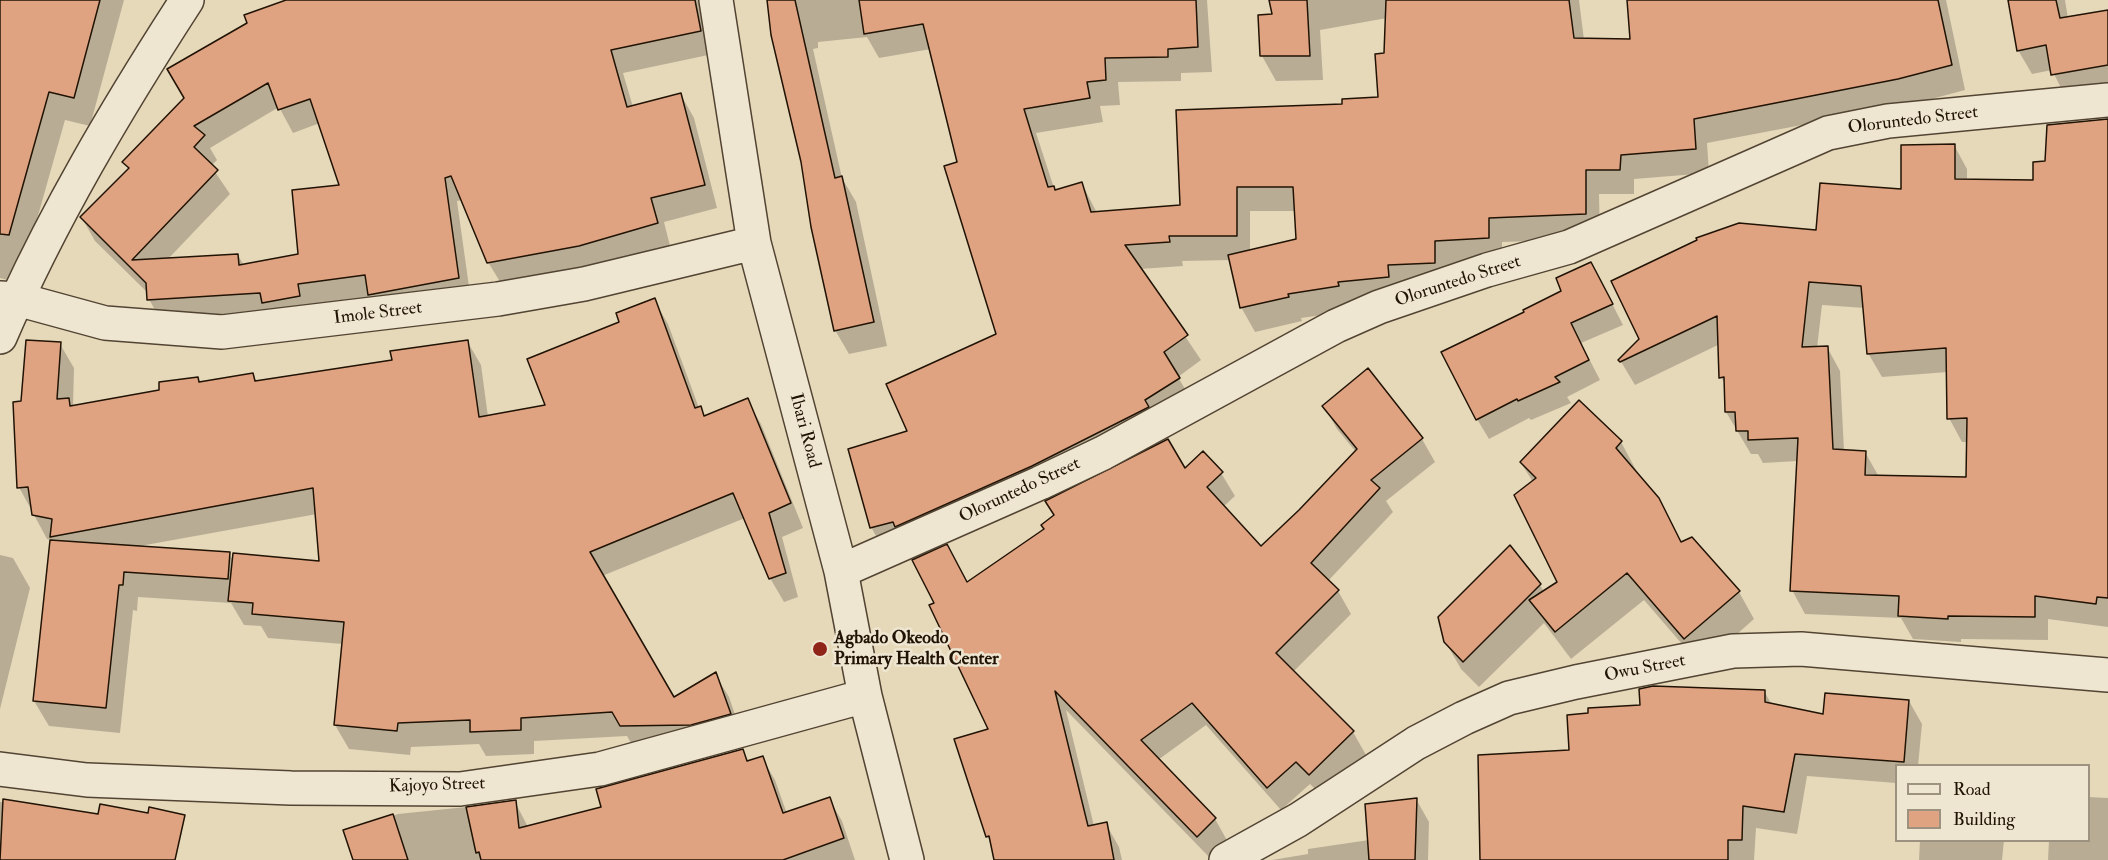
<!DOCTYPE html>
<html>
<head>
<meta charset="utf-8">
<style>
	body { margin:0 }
	#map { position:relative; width:2108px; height:860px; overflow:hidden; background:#e6d9ba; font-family:"IM FELL Double Pica",serif }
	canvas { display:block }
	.legend { position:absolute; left:1895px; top:764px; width:195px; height:78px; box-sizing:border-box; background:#efe6d2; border:2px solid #9d9280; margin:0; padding:8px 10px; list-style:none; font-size:18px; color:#211304 }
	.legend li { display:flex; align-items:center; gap:12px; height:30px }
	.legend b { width:30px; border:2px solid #9d9280 }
</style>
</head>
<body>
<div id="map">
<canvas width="2108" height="860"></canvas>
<ul class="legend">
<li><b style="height:8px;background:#efe6d2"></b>Road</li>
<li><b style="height:16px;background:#dfa382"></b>Building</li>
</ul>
</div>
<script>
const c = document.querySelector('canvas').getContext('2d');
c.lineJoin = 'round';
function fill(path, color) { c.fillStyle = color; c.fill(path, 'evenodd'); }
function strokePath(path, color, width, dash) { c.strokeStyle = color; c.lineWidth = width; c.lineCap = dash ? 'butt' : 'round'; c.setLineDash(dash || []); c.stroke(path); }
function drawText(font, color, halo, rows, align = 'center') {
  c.font = font + ' "IM FELL Double Pica",serif'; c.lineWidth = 5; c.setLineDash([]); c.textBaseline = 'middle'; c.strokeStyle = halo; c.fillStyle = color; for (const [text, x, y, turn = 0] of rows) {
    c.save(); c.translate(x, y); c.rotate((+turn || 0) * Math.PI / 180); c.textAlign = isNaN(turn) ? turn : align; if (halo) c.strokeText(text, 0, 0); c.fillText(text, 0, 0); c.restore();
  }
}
fill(new Path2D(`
	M 0,0 L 124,0 L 90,126 L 65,120 L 19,283 L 0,278 Z
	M 290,0 L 698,0 L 704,11 L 713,54 L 623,73 L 633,107 L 681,95 L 694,118 L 717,208 L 664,222 L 670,246 L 593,269 L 502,285 L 488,262 L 463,200 L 457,201 L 471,301 L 162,323 L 149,299 L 149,294 L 95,241 L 82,218 L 129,170 L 124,162 ZM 279,107 L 293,133 L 320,123 L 341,186 L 300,255 L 244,266 L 238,255 L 168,259 L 230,194 L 211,166 L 217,160 L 210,148 Z
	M 769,0 L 1207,0 L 1212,72 L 1181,73 L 1181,81 L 1118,82 L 1120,105 L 1100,106 L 1103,122 L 1036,133 L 1055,191 L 1082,184 L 1097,213 L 1181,206 L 1344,106 L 1380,98 L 1387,18 L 1320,30 L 1323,80 L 1276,81 L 1262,56 L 1260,17 L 1274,16 L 1271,0 L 1579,0 L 1584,40 L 1632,41 L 1628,0 L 1946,0 L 1965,90 L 1913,104 L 1707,143 L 1709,173 L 1634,179 L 1634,194 L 1599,194 L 1600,239 L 1502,242 L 1502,263 L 1448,265 L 1449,287 L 1352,311 L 1301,318 L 1302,321 L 1255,332 L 1241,307 L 1231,260 L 1182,261 L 1183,266 L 1140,269 L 1201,360 L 1178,377 L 1193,403 L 885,552 L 871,527 L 909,432 L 998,335 L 931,49 L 879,58 L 867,37 L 818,42 L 818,48 L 813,49 L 842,178 L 856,202 L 887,346 L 849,354 L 835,330 ZM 1250,211 L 1296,211 L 1298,240 L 1250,251 Z
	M 2009,0 L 2065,0 L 2068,18 L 2108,12 L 2108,91 L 2066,98 L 2052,70 L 2032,74 L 2018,50 Z
	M 2108,119 L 2108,627 L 2048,619 L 2048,640 L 1961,639 L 1961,642 L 1913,639 L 1901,618 L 1805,614 L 1792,590 L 1798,461 L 1763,463 L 1758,454 L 1751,454 L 1726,412 L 1726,386 L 1721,377 L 1720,344 L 1635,385 L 1620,360 L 1818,232 L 1903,191 L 1954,145 L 1967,169 L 1967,180 L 2035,181 L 2047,163 ZM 1822,305 L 1865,308 L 1868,353 L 1882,377 L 1948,372 L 1949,418 L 1962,442 L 1968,442 L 1967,478 L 1879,477 L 1865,452 L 1844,451 L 1840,371 L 1827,347 L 1817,348 Z
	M 1602,284 L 1623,325 L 1581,343 L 1600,380 L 1567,397 L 1571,403 L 1531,420 L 1529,418 L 1489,439 L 1477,419 Z
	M 654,300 L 668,324 L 699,408 L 705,417 L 747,400 L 761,424 L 803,528 L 782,537 L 798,597 L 784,602 L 770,578 L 745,518 L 602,576 L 674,699 L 715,674 L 729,697 L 743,738 L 635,750 L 627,736 L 534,741 L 534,754 L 486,756 L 479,744 L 411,747 L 410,755 L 349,749 L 335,725 L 343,644 L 268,638 L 261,626 L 244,625 L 231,603 L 138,597 L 137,611 L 133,610 L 120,733 L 49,726 L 34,701 L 51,540 L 47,539 L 19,487 L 23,403 L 60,344 L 74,368 L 73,407 L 161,391 L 197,379 L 200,384 L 253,375 L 257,382 L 393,361 L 467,341 L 481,365 L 488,417 L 548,406 L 621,322 ZM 317,514 L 320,562 L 234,562 L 229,554 L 140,546 Z
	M 1367,371 L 1422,439 L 1435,462 L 1386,501 L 1393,512 L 1328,581 L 1338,591 L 1351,614 L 1293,672 L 1353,732 L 1366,755 L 1323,797 L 1310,784 L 1281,810 L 1206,725 L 1158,760 L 1215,819 L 1228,842 L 1211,859 L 1066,710 L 1094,826 L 1106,824 L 1119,847 L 1122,860 L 996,860 L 955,740 L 990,730 L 967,583 L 1185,470 L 1221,473 L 1235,496 L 1223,507 L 1261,548 L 1300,511 L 1356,452 L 1337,429 L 1324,406 Z
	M 1621,442 L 1636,470 L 1634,472 L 1658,499 L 1682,543 L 1692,538 L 1739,592 L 1754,619 L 1701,666 L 1644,600 L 1571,659 L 1544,623 L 1479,687 L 1461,669 L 1445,641 L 1540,585 L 1544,592 L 1559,583 L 1533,482 L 1521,463 Z
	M 0,555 L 13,558 L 30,588 L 0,709 Z
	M 1764,691 L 1772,705 L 1824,715 L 1909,701 L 1922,724 L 1918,766 L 1896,766 L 1896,783 L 1807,776 L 1797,834 L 1756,828 L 1754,860 L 1482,860 L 1571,751 L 1642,706 Z
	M 742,751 L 749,762 L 762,758 L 775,780 L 787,814 L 829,799 L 842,821 L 855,860 L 354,860 L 345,831 L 398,814 L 515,802 L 528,827 L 603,808 Z
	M 2088,797 L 2108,798 L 2108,860 L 2048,860 L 2049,840 L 2088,840 Z
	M 1416,799 L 1429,822 L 1428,860 L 1272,860 L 1308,854 L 1308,849 L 1369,840 Z
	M 0,802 L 49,806 L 99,815 L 144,860 L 0,860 Z
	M 1920,840 L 2004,840 L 2002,860 L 1919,860 Z`), '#0003');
const building = new Path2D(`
	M 0,0 L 100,0 L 74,98 L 49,92 L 9,235 L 0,234 Z
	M 286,0 L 695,0 L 701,31 L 611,50 L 627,107 L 681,93 L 705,185 L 651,198 L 658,223 L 579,246 L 487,263 L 451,176 L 445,178 L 459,278 L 368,295 L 365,275 L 298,284 L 300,296 L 262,303 L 260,293 L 147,300 L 146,283 L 80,217 L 129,168 L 122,162 L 184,98 L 167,69 L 247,23 L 244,15 ZM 268,83 L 278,110 L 310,99 L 339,185 L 292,190 L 298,254 L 239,265 L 238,254 L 132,260 L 218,170 L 194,147 L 205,135 L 194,126 Z
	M 767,0 L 795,0 L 835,178 L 842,176 L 874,322 L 834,331 L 811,227 L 801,162 L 771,35 Z
	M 859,0 L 1196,0 L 1198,47 L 1168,49 L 1168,57 L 1105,58 L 1106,80 L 1087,82 L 1090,98 L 1024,109 L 1048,187 L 1054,186 L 1055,190 L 1082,182 L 1091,212 L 1180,205 L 1176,110 L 1342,104 L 1342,99 L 1378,97 L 1375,54 L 1384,53 L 1386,0 L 1569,0 L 1574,38 L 1630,39 L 1627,0 L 1938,0 L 1952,65 L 1898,79 L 1694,119 L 1696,149 L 1621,155 L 1620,170 L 1586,170 L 1586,214 L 1489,218 L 1489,238 L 1435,241 L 1435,263 L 1388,265 L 1389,277 L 1338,282 L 1339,286 L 1288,294 L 1289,297 L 1240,308 L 1228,255 L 1296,239 L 1293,187 L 1237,187 L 1237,236 L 1169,236 L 1170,242 L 1125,245 L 1188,335 L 1164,352 L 1180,378 L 1145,400 L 1149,407 L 1032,466 L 895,527 L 893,522 L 870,528 L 848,449 L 907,431 L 886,384 L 996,334 L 944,166 L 957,162 L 923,24 L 864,34 Z
	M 1269,0 L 1307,0 L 1310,56 L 1260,56 L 1258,15 L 1272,14 Z
	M 2008,0 L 2056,0 L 2060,18 L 2108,10 L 2108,65 L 2051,75 L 2046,45 L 2017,51 Z
	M 2108,119 L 2108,598 L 2097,597 L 2096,604 L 2035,596 L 2035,617 L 1948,616 L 1948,619 L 1898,616 L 1899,596 L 1790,591 L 1798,438 L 1748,440 L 1748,431 L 1736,431 L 1735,412 L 1725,412 L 1724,377 L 1719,378 L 1717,316 L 1620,362 L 1618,360 L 1639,339 L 1611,281 L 1697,240 L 1696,238 L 1739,223 L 1816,230 L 1820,183 L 1901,189 L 1901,145 L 1955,144 L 1955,179 L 2033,180 L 2033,162 L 2045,161 L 2047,125 ZM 1809,282 L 1861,286 L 1867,354 L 1946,348 L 1947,419 L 1967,418 L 1966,477 L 1865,475 L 1866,451 L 1833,449 L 1828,346 L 1802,347 Z
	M 1591,262 L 1613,304 L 1571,323 L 1589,360 L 1555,377 L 1560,382 L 1518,401 L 1517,399 L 1476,420 L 1441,352 L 1524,312 L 1523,310 L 1561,291 L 1556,278 Z
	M 655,298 L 695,408 L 701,406 L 704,416 L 748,398 L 791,503 L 769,513 L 786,573 L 769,579 L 733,493 L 590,552 L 674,697 L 716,672 L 731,714 L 691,725 L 620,726 L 612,712 L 521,718 L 521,730 L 470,732 L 470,720 L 398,723 L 397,731 L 334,725 L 344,622 L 252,614 L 253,603 L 228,601 L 233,553 L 319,561 L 313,488 L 50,537 L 52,519 L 32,515 L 28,487 L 17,488 L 13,402 L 21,401 L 26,340 L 61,342 L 57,399 L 69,398 L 70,406 L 159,390 L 159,382 L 198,377 L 199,382 L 253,373 L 255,381 L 392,360 L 390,351 L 468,340 L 479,417 L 545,405 L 527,359 L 619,322 L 616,313 Z
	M 1368,368 L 1423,438 L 1371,480 L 1380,488 L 1311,563 L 1339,590 L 1276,653 L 1354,731 L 1309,775 L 1296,762 L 1267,788 L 1192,703 L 1141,740 L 1216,818 L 1197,837 L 1055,691 L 1088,826 L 1107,822 L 1114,860 L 994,860 L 989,836 L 986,837 L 954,739 L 988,729 L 929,605 L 934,603 L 912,560 L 947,544 L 967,582 L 1044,529 L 1041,525 L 1054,515 L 1045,501 L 1168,439 L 1185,468 L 1203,451 L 1223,472 L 1207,487 L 1261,546 L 1299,510 L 1357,449 L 1322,406 Z
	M 1579,400 L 1622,441 L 1616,448 L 1659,498 L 1681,542 L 1692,537 L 1740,591 L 1684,639 L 1627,573 L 1555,632 L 1529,600 L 1557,582 L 1514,495 L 1536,478 L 1520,462 Z
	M 50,540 L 230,552 L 228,579 L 124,572 L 123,585 L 119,585 L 106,708 L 33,701 Z
	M 1510,545 L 1541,584 L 1463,662 L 1444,642 L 1438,617 Z
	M 1653,686 L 1765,690 L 1765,702 L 1823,714 L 1825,693 L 1909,700 L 1904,762 L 1795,754 L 1784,812 L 1743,806 L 1742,840 L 1728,840 L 1728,860 L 1480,860 L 1478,755 L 1569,750 L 1567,715 L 1588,713 L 1588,708 L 1640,705 L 1639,689 Z
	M 743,749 L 747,761 L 763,756 L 783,813 L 830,797 L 844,838 L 783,860 L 481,860 L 479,852 L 476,853 L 466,807 L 516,800 L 519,828 L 601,807 L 596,789 Z
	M 1417,798 L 1415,860 L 1369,860 L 1365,804 Z
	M 3,799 L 98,814 L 100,804 L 148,813 L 149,807 L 185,815 L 175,860 L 0,860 Z
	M 393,814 L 408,860 L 353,860 L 343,830 Z`);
fill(building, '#dfa382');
strokePath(building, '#211304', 1.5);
const minor = new Path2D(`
	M 716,0 L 754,243 L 841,571 L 865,696 L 907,860
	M 0,298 L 17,299 L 105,323 L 222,332 L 498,299 L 584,284 L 754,243
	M 0,337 C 51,219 117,108 187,0
	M 841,571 L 1040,483 L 1103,453 L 1336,326 L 1379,307 L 1487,270 L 1569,247 L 1828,133 L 1888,121 L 2108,100
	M 0,769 L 87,780 L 291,788 L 460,789 L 600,769 L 865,696
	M 1226,860 L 1298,820 L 1416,743 L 1464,718 L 1509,698 L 1576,682 L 1733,651 L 1801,649 L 2108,675`);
strokePath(minor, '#524432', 36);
strokePath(minor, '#efe6d2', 33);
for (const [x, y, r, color] of [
	[820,649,8,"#8f2418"]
]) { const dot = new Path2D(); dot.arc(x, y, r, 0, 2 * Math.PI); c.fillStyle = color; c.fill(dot); strokePath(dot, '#efe6d2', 2); }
drawText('18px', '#211304', '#efe6d2', [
	["Oloruntedo Street",1913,121,-7],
	["Oloruntedo Street",1458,282,-18],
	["Imole Street",378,314,-7],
	["Ibari Road",804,431,75],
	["Oloruntedo Street",1020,491,-25],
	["Owu Street",1645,669,-11],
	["Kajoyo Street",437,786,-2]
]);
drawText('bold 18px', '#211304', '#efe6d2', [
	["Agbado Okeodo",834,639],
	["Primary Health Center",834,660]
], 'left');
</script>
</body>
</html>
